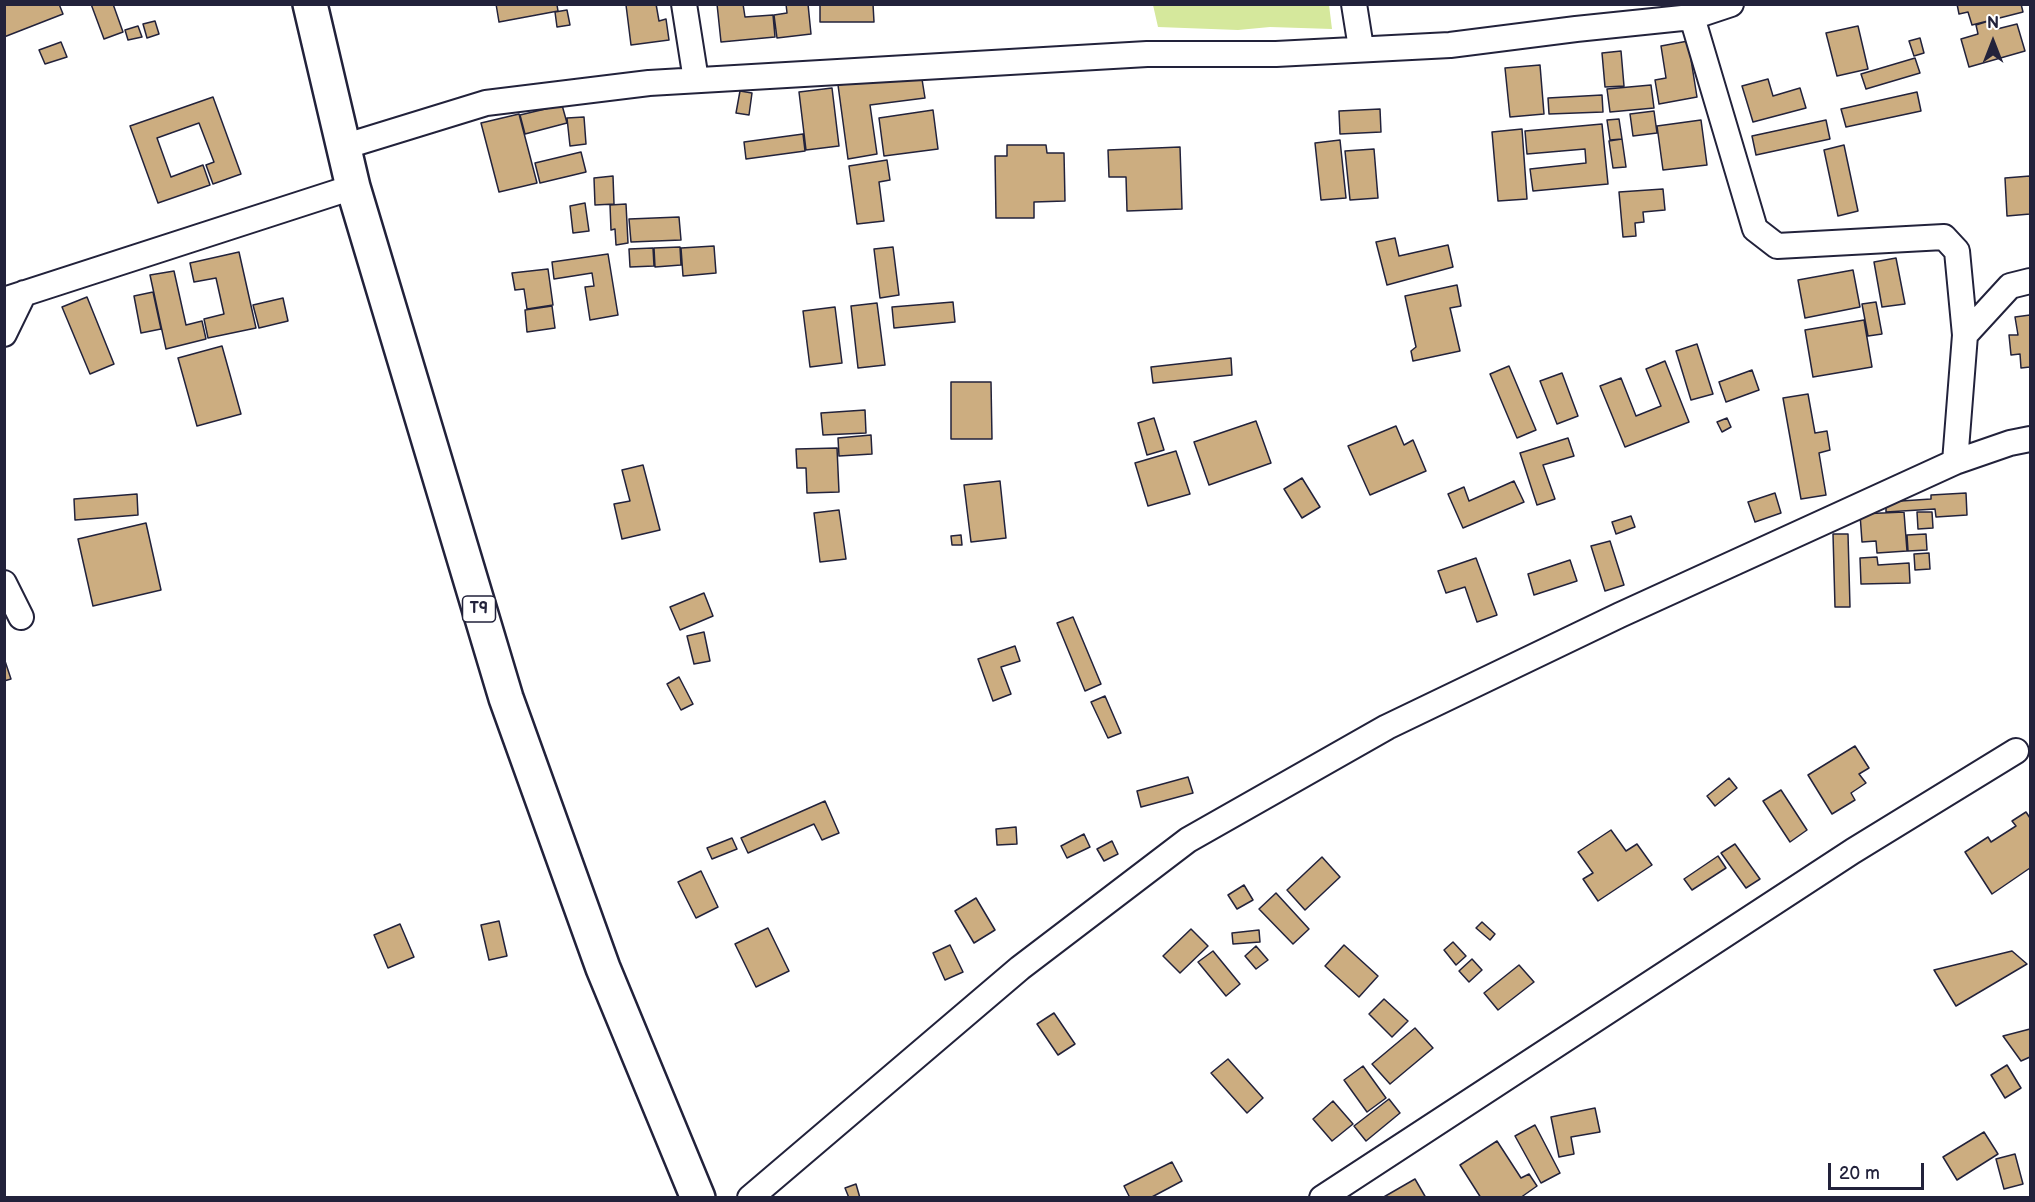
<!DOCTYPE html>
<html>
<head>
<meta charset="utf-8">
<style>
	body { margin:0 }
	#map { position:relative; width:2035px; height:1202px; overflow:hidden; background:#fff; font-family:"Balsamiq Sans",sans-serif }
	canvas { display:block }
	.frame { position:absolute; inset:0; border:6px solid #22223b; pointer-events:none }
	.north { position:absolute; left:1963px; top:12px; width:60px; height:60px; -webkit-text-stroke:4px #fff; paint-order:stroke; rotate:0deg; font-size:16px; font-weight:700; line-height:24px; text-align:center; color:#22223b }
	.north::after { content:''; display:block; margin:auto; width:21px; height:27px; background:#22223b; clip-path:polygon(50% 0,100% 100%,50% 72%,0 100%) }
	.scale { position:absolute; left:1828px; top:1163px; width:96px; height:27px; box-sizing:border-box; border:3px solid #22223b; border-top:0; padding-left:8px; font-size:18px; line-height:21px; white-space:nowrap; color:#22223b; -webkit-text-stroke:4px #fff; paint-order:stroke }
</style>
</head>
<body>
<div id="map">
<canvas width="2035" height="1202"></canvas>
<div class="frame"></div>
<div class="north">N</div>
<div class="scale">20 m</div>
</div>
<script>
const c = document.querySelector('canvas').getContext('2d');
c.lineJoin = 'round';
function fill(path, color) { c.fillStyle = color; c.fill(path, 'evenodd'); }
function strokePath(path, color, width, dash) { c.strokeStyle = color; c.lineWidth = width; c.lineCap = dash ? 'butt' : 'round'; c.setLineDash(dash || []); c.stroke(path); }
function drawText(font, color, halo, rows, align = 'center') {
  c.font = font + ' "Balsamiq Sans",sans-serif'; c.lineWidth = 5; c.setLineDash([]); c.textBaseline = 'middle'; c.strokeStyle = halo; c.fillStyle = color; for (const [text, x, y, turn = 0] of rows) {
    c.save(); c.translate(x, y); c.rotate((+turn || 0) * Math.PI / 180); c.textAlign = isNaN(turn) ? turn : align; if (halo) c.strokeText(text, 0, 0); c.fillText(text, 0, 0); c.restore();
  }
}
fill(new Path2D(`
	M 1153,5 L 1329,5 L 1332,29 L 1270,27 L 1238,30 L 1158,27 Z`), '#d5e89c');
const building = new Path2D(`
	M 4,4 L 59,4 L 63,14 L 4,37 Z
	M 91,4 L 113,4 L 123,32 L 104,39 Z
	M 496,4 L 561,4 L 557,5 L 558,11 L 499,22 Z
	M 656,4 L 659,21 L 666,19 L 669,40 L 631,45 L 626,5 Z
	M 717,4 L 743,4 L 745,17 L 773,15 L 775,37 L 721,42 Z
	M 786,4 L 808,4 L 811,34 L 777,38 L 774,15 L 787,13 Z
	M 820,4 L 873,4 L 874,22 L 820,22 Z
	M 1957,4 L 2021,4 L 2023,12 L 1972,25 L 1968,12 L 1959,14 Z
	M 567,10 L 570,25 L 557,27 L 555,12 Z
	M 1995,19 L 1997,29 L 2017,24 L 2025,51 L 1969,67 L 1961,39 L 1978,34 L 1976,25 Z
	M 155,21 L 159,34 L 147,38 L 143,24 Z
	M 138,26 L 142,37 L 128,40 L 125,30 Z
	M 1858,26 L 1868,69 L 1837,76 L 1826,33 Z
	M 1920,38 L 1924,53 L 1914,56 L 1909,41 Z
	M 1688,41 L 1697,97 L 1659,104 L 1655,80 L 1666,78 L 1661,46 Z
	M 61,42 L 67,57 L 45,64 L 39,50 Z
	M 1621,51 L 1624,86 L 1605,87 L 1602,53 Z
	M 1915,58 L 1920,73 L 1866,89 L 1861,74 Z
	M 1540,65 L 1544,114 L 1510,117 L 1505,68 Z
	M 921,73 L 925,98 L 870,105 L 877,154 L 848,159 L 838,85 Z
	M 1768,79 L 1773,96 L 1800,88 L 1806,108 L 1753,122 L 1742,86 Z
	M 1651,85 L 1654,108 L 1610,112 L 1607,89 Z
	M 832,88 L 839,146 L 806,150 L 799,92 Z
	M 740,91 L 752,93 L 749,115 L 736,113 Z
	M 1917,92 L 1921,111 L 1846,127 L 1841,109 Z
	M 1602,95 L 1603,112 L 1549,114 L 1548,98 Z
	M 213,97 L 241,174 L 213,184 L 206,165 L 214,162 L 199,123 L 157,138 L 171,177 L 203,165 L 210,185 L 158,203 L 130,126 Z
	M 562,105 L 567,123 L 525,134 L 520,115 Z
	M 1380,109 L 1381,132 L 1340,134 L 1339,111 Z
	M 933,110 L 938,149 L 884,156 L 879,118 Z
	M 1654,111 L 1657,133 L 1633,136 L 1630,114 Z
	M 519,114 L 537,183 L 499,192 L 481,123 Z
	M 584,117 L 586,144 L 570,146 L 567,118 Z
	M 1619,119 L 1622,139 L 1610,140 L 1607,120 Z
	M 1701,120 L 1707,165 L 1663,170 L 1657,126 Z
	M 1826,120 L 1830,139 L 1756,155 L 1752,136 Z
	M 1602,124 L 1608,184 L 1533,191 L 1530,169 L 1586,163 L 1585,149 L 1527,154 L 1525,131 Z
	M 1522,129 L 1527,199 L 1498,201 L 1492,132 Z
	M 803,134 L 805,151 L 746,159 L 744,142 Z
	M 1622,139 L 1626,167 L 1613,168 L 1609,141 Z
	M 1340,140 L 1346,198 L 1321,200 L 1315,143 Z
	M 1007,145 L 1046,145 L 1047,153 L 1064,153 L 1065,201 L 1034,202 L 1034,218 L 996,218 L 995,156 L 1007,156 Z
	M 1844,145 L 1858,211 L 1838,216 L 1824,150 Z
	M 1180,147 L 1182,209 L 1127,211 L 1126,177 L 1109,177 L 1108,150 Z
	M 1374,149 L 1378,198 L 1350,200 L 1345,151 Z
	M 581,152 L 586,172 L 540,183 L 535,163 Z
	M 887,160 L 890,180 L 879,182 L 884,221 L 857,224 L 849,166 Z
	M 613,176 L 614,204 L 595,205 L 594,178 Z
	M 2030,176 L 2030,214 L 2007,216 L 2005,178 Z
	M 1663,189 L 1665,210 L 1643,212 L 1644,222 L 1635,223 L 1636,236 L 1623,237 L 1619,192 Z
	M 585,203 L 589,231 L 573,233 L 570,206 Z
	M 626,204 L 628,243 L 616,245 L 615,229 L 611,230 L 610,205 Z
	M 679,217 L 681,240 L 631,242 L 629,219 Z
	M 1395,238 L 1399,256 L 1448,245 L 1453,267 L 1387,285 L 1376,242 Z
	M 714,246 L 716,273 L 683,276 L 681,248 Z
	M 680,247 L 681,265 L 655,267 L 654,248 Z
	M 893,247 L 899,295 L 880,298 L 874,249 Z
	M 653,248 L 654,266 L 630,267 L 629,249 Z
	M 239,252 L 256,328 L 208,338 L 204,319 L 224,314 L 216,278 L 194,282 L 190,263 Z
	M 608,254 L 618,315 L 590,320 L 585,287 L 594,286 L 592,273 L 554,279 L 552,262 Z
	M 1896,258 L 1905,304 L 1882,307 L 1874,262 Z
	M 548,269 L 553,305 L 527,309 L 524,289 L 515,290 L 512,273 Z
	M 1853,270 L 1860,307 L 1805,318 L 1798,280 Z
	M 174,271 L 186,325 L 202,321 L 206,339 L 166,349 L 150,275 Z
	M 1457,285 L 1461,306 L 1450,308 L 1460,351 L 1413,361 L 1411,351 L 1416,347 L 1405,296 Z
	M 153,292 L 161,329 L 141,333 L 134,296 Z
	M 87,297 L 114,364 L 90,374 L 62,307 Z
	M 283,298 L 288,321 L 259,328 L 253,305 Z
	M 953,302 L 955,322 L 894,328 L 892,307 Z
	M 1876,302 L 1882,334 L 1868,336 L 1862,304 Z
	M 877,303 L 885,365 L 858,368 L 851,306 Z
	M 552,306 L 555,328 L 527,332 L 525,310 Z
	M 835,307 L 842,363 L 810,367 L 803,311 Z
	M 2030,315 L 2030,367 L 2021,368 L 2020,354 L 2011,355 L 2009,335 L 2018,335 L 2015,317 Z
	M 1864,320 L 1872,367 L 1813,377 L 1805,330 Z
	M 1697,344 L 1713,394 L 1691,400 L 1676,351 Z
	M 222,346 L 241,414 L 197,426 L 178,358 Z
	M 1231,358 L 1232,375 L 1153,383 L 1151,367 Z
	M 1665,361 L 1689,422 L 1625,447 L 1600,386 L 1621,378 L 1636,416 L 1661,406 L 1646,369 Z
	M 1509,366 L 1536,430 L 1517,438 L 1490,374 Z
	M 1752,370 L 1759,390 L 1726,402 L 1719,382 Z
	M 1562,373 L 1578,416 L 1557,424 L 1540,381 Z
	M 951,382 L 991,382 L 992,439 L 951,439 Z
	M 1808,394 L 1815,433 L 1827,431 L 1830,450 L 1819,453 L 1826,495 L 1801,499 L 1783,398 Z
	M 865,410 L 866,433 L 823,435 L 821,413 Z
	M 1154,418 L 1164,450 L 1147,455 L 1138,423 Z
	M 1727,418 L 1731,427 L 1722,432 L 1717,422 Z
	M 1256,421 L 1271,463 L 1209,485 L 1194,442 Z
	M 1396,426 L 1404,445 L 1413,440 L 1426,471 L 1370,495 L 1348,446 Z
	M 871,435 L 872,454 L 839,456 L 838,438 Z
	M 1568,438 L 1574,456 L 1543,465 L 1555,499 L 1537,505 L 1520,453 Z
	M 837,448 L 839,492 L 807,493 L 806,468 L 797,468 L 796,449 Z
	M 1176,451 L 1190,494 L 1148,506 L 1135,463 Z
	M 643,465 L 660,530 L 622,539 L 614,504 L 630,501 L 622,470 Z
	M 1302,478 L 1320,507 L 1302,518 L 1284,489 Z
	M 1000,481 L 1006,538 L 971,542 L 964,485 Z
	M 1514,481 L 1524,502 L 1463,528 L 1448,494 L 1464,487 L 1469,501 Z
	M 1775,493 L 1781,513 L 1755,522 L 1748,502 Z
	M 1966,493 L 1967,515 L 1936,517 L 1935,509 L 1886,512 L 1886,502 L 1931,499 L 1931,495 Z
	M 137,494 L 138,515 L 75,520 L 74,499 Z
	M 839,510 L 846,559 L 820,562 L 814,513 Z
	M 1904,512 L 1907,551 L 1877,553 L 1876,541 L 1862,542 L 1860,514 Z
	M 1917,512 L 1932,512 L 1933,528 L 1918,529 Z
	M 1631,516 L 1635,527 L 1616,534 L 1612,522 Z
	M 146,523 L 161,590 L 93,606 L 78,539 Z
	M 1833,534 L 1848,534 L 1850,607 L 1835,607 Z
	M 1926,534 L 1927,550 L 1908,551 L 1907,535 Z
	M 961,535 L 962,545 L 952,545 L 951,536 Z
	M 1610,541 L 1624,585 L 1605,591 L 1591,546 Z
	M 1929,553 L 1930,569 L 1915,570 L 1914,554 Z
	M 1877,557 L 1878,565 L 1909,563 L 1910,583 L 1861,584 L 1860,558 Z
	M 1476,558 L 1497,615 L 1477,622 L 1465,587 L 1446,593 L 1438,571 Z
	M 1570,560 L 1577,581 L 1534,595 L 1528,574 Z
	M 704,593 L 713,616 L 680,630 L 670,607 Z
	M 1073,617 L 1101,684 L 1085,691 L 1057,623 Z
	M 704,632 L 710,661 L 694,664 L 687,636 Z
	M 1015,646 L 1020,661 L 1001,667 L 1011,694 L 993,701 L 978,659 Z
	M 4,658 L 11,679 L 4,681 Z
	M 679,677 L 693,704 L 681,710 L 667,684 Z
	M 1105,696 L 1121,733 L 1108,738 L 1091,702 Z
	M 1855,746 L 1869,768 L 1859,774 L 1866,783 L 1851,793 L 1855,800 L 1832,814 L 1808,775 Z
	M 1188,777 L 1193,793 L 1141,807 L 1137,791 Z
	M 1729,778 L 1737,788 L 1715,806 L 1707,796 Z
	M 1781,790 L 1807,830 L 1790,842 L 1763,801 Z
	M 825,801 L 839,833 L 822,840 L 814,824 L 748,853 L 741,838 Z
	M 2026,812 L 2030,818 L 2030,868 L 1992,894 L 1965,852 L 1988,837 L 1991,842 L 2016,826 L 2012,821 Z
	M 1016,827 L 1017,844 L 997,845 L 996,829 Z
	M 1611,830 L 1626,851 L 1637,844 L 1652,865 L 1598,901 L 1583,879 L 1593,873 L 1578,852 Z
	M 1084,834 L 1090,847 L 1067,858 L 1061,846 Z
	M 732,838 L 737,849 L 712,859 L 707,848 Z
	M 1112,841 L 1118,854 L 1104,861 L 1097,849 Z
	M 1735,844 L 1760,879 L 1746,888 L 1721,853 Z
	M 1718,856 L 1726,868 L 1692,890 L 1684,879 Z
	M 1322,857 L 1340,877 L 1305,910 L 1287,890 Z
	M 701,871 L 718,907 L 696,918 L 678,882 Z
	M 1244,885 L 1253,900 L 1237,909 L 1228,895 Z
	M 1276,893 L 1309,929 L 1293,944 L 1259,909 Z
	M 976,898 L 995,930 L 974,943 L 955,911 Z
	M 499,921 L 507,956 L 489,960 L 481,925 Z
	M 1482,922 L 1495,934 L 1490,940 L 1476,928 Z
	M 400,924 L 414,957 L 388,968 L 374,935 Z
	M 768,928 L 789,971 L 756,987 L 735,944 Z
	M 1191,929 L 1208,946 L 1180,973 L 1163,956 Z
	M 1259,930 L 1260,942 L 1233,944 L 1232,933 Z
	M 1453,942 L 1466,956 L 1456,965 L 1444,950 Z
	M 950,945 L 963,972 L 945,980 L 933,953 Z
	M 1344,945 L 1378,976 L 1359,997 L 1325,966 Z
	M 1256,946 L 1268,960 L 1256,969 L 1245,956 Z
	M 1213,951 L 1240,984 L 1226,996 L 1198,962 Z
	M 2012,951 L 2027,964 L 1956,1006 L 1934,970 Z
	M 1472,959 L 1482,970 L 1469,982 L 1459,971 Z
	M 1519,965 L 1534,982 L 1498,1010 L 1484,993 Z
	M 1384,999 L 1408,1021 L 1392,1037 L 1369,1014 Z
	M 1054,1013 L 1075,1044 L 1058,1055 L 1037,1024 Z
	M 1415,1028 L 1433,1048 L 1390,1084 L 1372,1064 Z
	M 2030,1029 L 2030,1057 L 2021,1061 L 2003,1036 Z
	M 1228,1059 L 1263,1098 L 1247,1113 L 1211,1073 Z
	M 2007,1065 L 2021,1088 L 2005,1098 L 1991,1075 Z
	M 1363,1066 L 1386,1098 L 1367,1112 L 1344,1080 Z
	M 1389,1099 L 1400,1113 L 1366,1141 L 1354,1126 Z
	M 1333,1101 L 1353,1124 L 1332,1141 L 1313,1119 Z
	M 1595,1108 L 1600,1132 L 1571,1137 L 1574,1154 L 1559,1157 L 1551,1117 Z
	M 1535,1125 L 1560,1173 L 1541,1183 L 1515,1136 Z
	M 1984,1132 L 1998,1154 L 1957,1180 L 1943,1157 Z
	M 1497,1141 L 1521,1178 L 1529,1174 L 1537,1186 L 1520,1198 L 1481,1198 L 1460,1165 Z
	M 2015,1154 L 2023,1184 L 2004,1189 L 1996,1159 Z
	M 1172,1162 L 1182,1181 L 1150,1198 L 1130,1198 L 1124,1186 Z
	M 1415,1179 L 1426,1198 L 1382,1198 Z
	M 856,1184 L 860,1198 L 849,1198 L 845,1188 Z`);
fill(building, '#ccad80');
strokePath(building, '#22223b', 1.5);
const street = new Path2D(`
	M 684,4 L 696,80
	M 1354,4 L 1361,48
	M 1692,17 L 1755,229 L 1777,246 L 1944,237 L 1957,251 L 1965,335
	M 343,147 L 486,103 L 649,83 L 1147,54 L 1276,54 L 1450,45 L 1576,29 L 1692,17 L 1731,4
	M 4,300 L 353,187
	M 4,334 L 24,293
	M 1955,462 L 1965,335 L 2010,286 L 2030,281
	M 4,583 L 21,617
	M 750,1198 L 1020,968 L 1188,840 L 1387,727 L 1620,615 L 1955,462 L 2010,443 L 2030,439
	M 1322,1198 L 1853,851 L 2016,751`);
const highway = new Path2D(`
	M 310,4 L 353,187 L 506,698 L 603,968 L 698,1198`);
strokePath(street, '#22223b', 28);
strokePath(highway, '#22223b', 38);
strokePath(street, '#fff', 24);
strokePath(highway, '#fff', 33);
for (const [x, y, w] of [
	[479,609,33]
]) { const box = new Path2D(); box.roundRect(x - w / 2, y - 13, w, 26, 4.5); c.fillStyle = '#fff'; c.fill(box); strokePath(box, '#22223b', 1.5); }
drawText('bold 16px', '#22223b', null, [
	["T9",479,609]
]);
</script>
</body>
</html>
